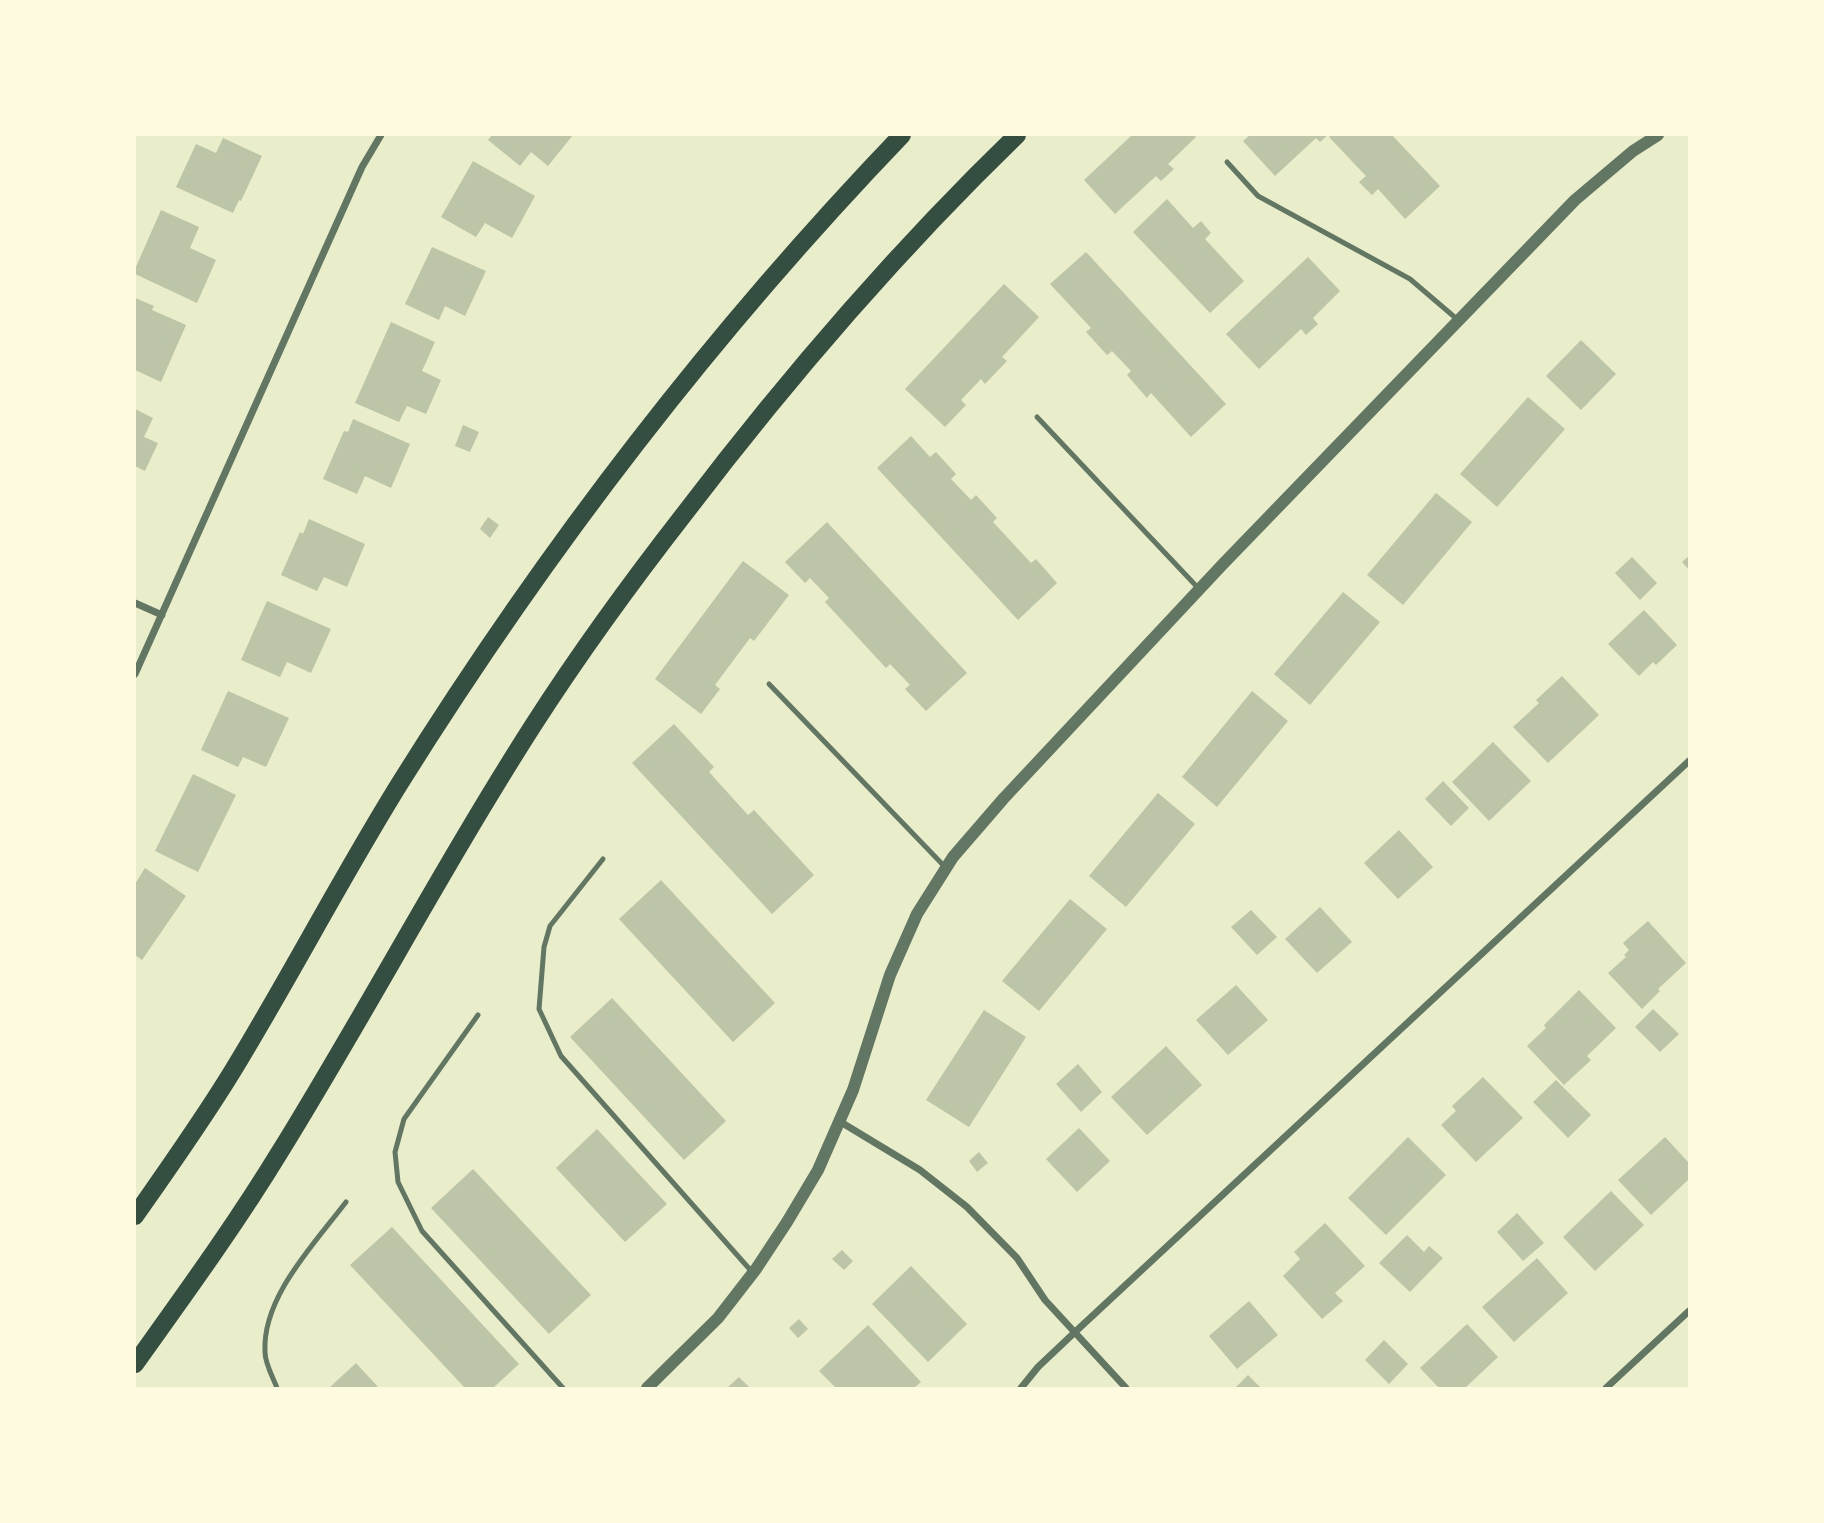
<!DOCTYPE html>
<html>
<head>
<meta charset="utf-8">
<style>
	body { margin:0 }
	#map { position:relative; width:1824px; height:1523px; overflow:hidden; background:#e9edc9; font-family:Literata,serif }
	canvas { display:block }
	.frame { position:absolute; inset:0; border:136px solid #fefae0; pointer-events:none }
</style>
</head>
<body>
<div id="map">
<canvas width="1824" height="1523"></canvas>
<div class="frame"></div>
</div>
<script>
const c = document.querySelector('canvas').getContext('2d');
c.lineJoin = 'round';
function fill(path, color) { c.fillStyle = color; c.fill(path, 'evenodd'); }
function strokePath(path, color, width, dash) { c.strokeStyle = color; c.lineWidth = width; c.lineCap = dash ? 'butt' : 'round'; c.setLineDash(dash || []); c.stroke(path); }
fill(new Path2D(`
	M 492,135 L 573,135 L 548,166 L 531,152 L 520,166 L 488,140 Z
	M 1132,135 L 1194,135 L 1196,137 L 1168,164 L 1174,169 L 1161,181 L 1156,176 L 1115,214 L 1084,180 Z
	M 1250,135 L 1328,135 L 1320,142 L 1316,138 L 1275,176 L 1243,141 Z
	M 1331,135 L 1392,135 L 1440,186 L 1405,219 L 1378,189 L 1372,195 L 1359,182 L 1366,176 L 1329,137 Z
	M 223,138 L 262,156 L 241,201 L 239,200 L 233,213 L 176,187 L 196,144 L 216,153 Z
	M 473,161 L 535,196 L 512,238 L 485,223 L 476,237 L 441,217 Z
	M 1167,199 L 1193,228 L 1201,221 L 1211,233 L 1205,239 L 1244,281 L 1210,313 L 1133,232 Z
	M 161,210 L 199,227 L 190,248 L 216,260 L 197,303 L 135,274 L 135,269 Z
	M 432,247 L 486,271 L 465,316 L 445,306 L 439,320 L 405,304 Z
	M 1086,252 L 1226,404 L 1191,437 L 1151,393 L 1147,398 L 1127,375 L 1131,371 L 1112,351 L 1107,355 L 1086,332 L 1091,328 L 1050,284 Z
	M 1308,257 L 1340,291 L 1313,318 L 1318,324 L 1306,335 L 1301,329 L 1259,369 L 1226,334 Z
	M 1004,284 L 1039,317 L 1002,357 L 1007,361 L 985,384 L 981,379 L 961,400 L 966,405 L 945,427 L 905,389 Z
	M 135,298 L 154,306 L 152,310 L 186,325 L 161,382 L 135,370 Z
	M 391,322 L 435,342 L 422,371 L 441,380 L 426,414 L 407,406 L 399,422 L 355,403 Z
	M 1581,340 L 1616,374 L 1581,410 L 1546,376 Z
	M 1528,397 L 1565,429 L 1497,507 L 1460,474 Z
	M 135,409 L 153,418 L 144,437 L 158,443 L 145,471 L 135,466 Z
	M 353,419 L 410,444 L 391,488 L 365,476 L 357,494 L 323,479 L 344,431 L 348,432 Z
	M 463,425 L 479,432 L 470,452 L 455,446 Z
	M 911,436 L 930,457 L 936,452 L 956,474 L 951,479 L 971,500 L 976,495 L 997,518 L 993,522 L 1031,563 L 1036,559 L 1057,583 L 1018,620 L 877,468 Z
	M 1436,493 L 1472,522 L 1403,605 L 1367,575 Z
	M 488,517 L 499,525 L 490,538 L 480,529 Z
	M 309,519 L 365,544 L 347,587 L 324,577 L 317,591 L 281,575 L 300,532 L 303,534 Z
	M 827,522 L 967,673 L 926,711 L 905,689 L 910,685 L 890,664 L 886,668 L 825,602 L 829,598 L 810,578 L 805,583 L 785,562 Z
	M 1689,556 L 1689,570 L 1682,562 Z
	M 1632,557 L 1657,583 L 1640,600 L 1615,573 Z
	M 743,561 L 789,595 L 754,641 L 750,638 L 715,685 L 720,689 L 701,714 L 655,679 Z
	M 1343,592 L 1380,622 L 1310,705 L 1274,674 Z
	M 267,601 L 331,629 L 311,673 L 287,662 L 280,677 L 241,660 Z
	M 1644,610 L 1677,645 L 1656,665 L 1653,662 L 1639,676 L 1608,644 Z
	M 1562,676 L 1599,715 L 1548,763 L 1513,727 L 1539,703 L 1536,700 Z
	M 228,691 L 289,718 L 266,767 L 243,757 L 238,767 L 201,750 Z
	M 1252,691 L 1288,721 L 1217,807 L 1182,777 Z
	M 674,724 L 714,767 L 709,772 L 748,815 L 754,810 L 814,875 L 772,914 L 632,763 Z
	M 1493,742 L 1531,781 L 1489,821 L 1452,782 Z
	M 193,774 L 236,795 L 198,872 L 155,851 Z
	M 1443,781 L 1469,808 L 1451,826 L 1425,799 Z
	M 1158,793 L 1195,824 L 1126,907 L 1089,876 Z
	M 1399,830 L 1433,867 L 1398,899 L 1364,863 Z
	M 145,868 L 186,896 L 142,960 L 135,955 L 135,884 Z
	M 661,880 L 775,1003 L 733,1042 L 619,919 Z
	M 1070,899 L 1107,929 L 1039,1011 L 1002,981 Z
	M 1320,907 L 1352,942 L 1317,973 L 1285,939 Z
	M 1251,910 L 1277,937 L 1257,955 L 1231,927 Z
	M 1648,921 L 1686,963 L 1658,989 L 1660,991 L 1642,1009 L 1608,973 L 1626,957 L 1624,955 L 1629,950 L 1623,943 Z
	M 1236,985 L 1268,1020 L 1228,1055 L 1196,1020 Z
	M 1579,990 L 1616,1028 L 1587,1056 L 1591,1060 L 1564,1085 L 1527,1046 L 1546,1028 L 1544,1025 Z
	M 612,998 L 726,1121 L 684,1160 L 570,1037 Z
	M 1653,1009 L 1679,1034 L 1660,1052 L 1635,1027 Z
	M 984,1010 L 1026,1037 L 969,1127 L 926,1100 Z
	M 1166,1046 L 1202,1085 L 1147,1135 L 1111,1097 Z
	M 1078,1064 L 1102,1092 L 1081,1112 L 1056,1084 Z
	M 1483,1077 L 1523,1118 L 1476,1162 L 1441,1125 L 1456,1111 L 1452,1106 Z
	M 1556,1080 L 1591,1115 L 1568,1138 L 1533,1102 Z
	M 1079,1128 L 1110,1161 L 1077,1192 L 1046,1159 Z
	M 597,1129 L 667,1204 L 625,1242 L 556,1168 Z
	M 1408,1137 L 1446,1175 L 1386,1235 L 1348,1198 Z
	M 1665,1137 L 1689,1163 L 1689,1179 L 1651,1215 L 1618,1180 Z
	M 979,1152 L 988,1163 L 977,1172 L 969,1161 Z
	M 473,1169 L 591,1295 L 549,1334 L 431,1208 Z
	M 1611,1191 L 1644,1225 L 1595,1271 L 1563,1237 Z
	M 1517,1213 L 1544,1243 L 1523,1261 L 1497,1232 Z
	M 1325,1223 L 1365,1266 L 1335,1293 L 1343,1301 L 1322,1319 L 1283,1276 L 1300,1259 L 1294,1252 Z
	M 392,1227 L 519,1364 L 493,1388 L 465,1388 L 350,1265 Z
	M 1407,1235 L 1424,1252 L 1429,1246 L 1443,1258 L 1410,1292 L 1379,1263 Z
	M 842,1250 L 853,1261 L 844,1270 L 832,1259 Z
	M 1537,1258 L 1568,1293 L 1514,1342 L 1482,1307 Z
	M 911,1266 L 967,1324 L 928,1362 L 872,1304 Z
	M 1249,1301 L 1278,1335 L 1237,1369 L 1209,1336 Z
	M 799,1319 L 808,1329 L 798,1338 L 789,1328 Z
	M 1467,1324 L 1498,1357 L 1465,1388 L 1439,1388 L 1420,1368 Z
	M 868,1325 L 921,1382 L 914,1388 L 836,1388 L 819,1371 Z
	M 1384,1340 L 1408,1364 L 1389,1384 L 1365,1360 Z
	M 356,1363 L 379,1388 L 329,1388 Z
	M 1248,1375 L 1261,1388 L 1235,1388 Z
	M 739,1377 L 750,1388 L 728,1387 Z`), '#bcc5a7');
strokePath(new Path2D(`
	M 1227,162 L 1258,196 L 1410,279 L 1458,320
	M 1037,417 L 1200,590
	M 769,684 L 946,868
	M 603,859 L 550,926 L 544,947 L 539,1009 L 561,1056 L 753,1273
	M 478,1015 L 404,1119 L 395,1152 L 398,1182 L 422,1231 L 563,1388
	M 277,1388 C 273,1377 265,1364 265,1352 C 262,1297 315,1243 346,1202`), '#617663', 5);
strokePath(new Path2D(`
	M 135,603 L 162,615
	M 135,674 L 362,167 L 381,135
	M 839,1121 L 920,1170 L 967,1207 L 1017,1258 L 1045,1300 L 1126,1388
	M 1021,1388 L 1038,1367 L 1074,1333 L 1689,761
	M 1606,1388 L 1689,1311`), '#617663', 7);
strokePath(new Path2D(`
	M 647,1388 L 718,1318 L 756,1269 L 787,1222 L 818,1170 L 853,1090 L 890,975 L 917,914 L 953,857 L 1004,798 L 1223,564 L 1575,200 L 1633,151 L 1658,135`), '#617663', 12);
strokePath(new Path2D(`
	M 135,1216 C 168,1169 202,1121 232,1072 C 290,977 341,878 400,783 C 545,551 712,333 902,135
	M 135,1364 C 185,1294 236,1224 281,1150 C 368,1009 445,863 534,724 C 581,651 632,581 685,513 C 787,379 896,252 1017,135`), '#344e41', 18);
</script>
</body>
</html>
